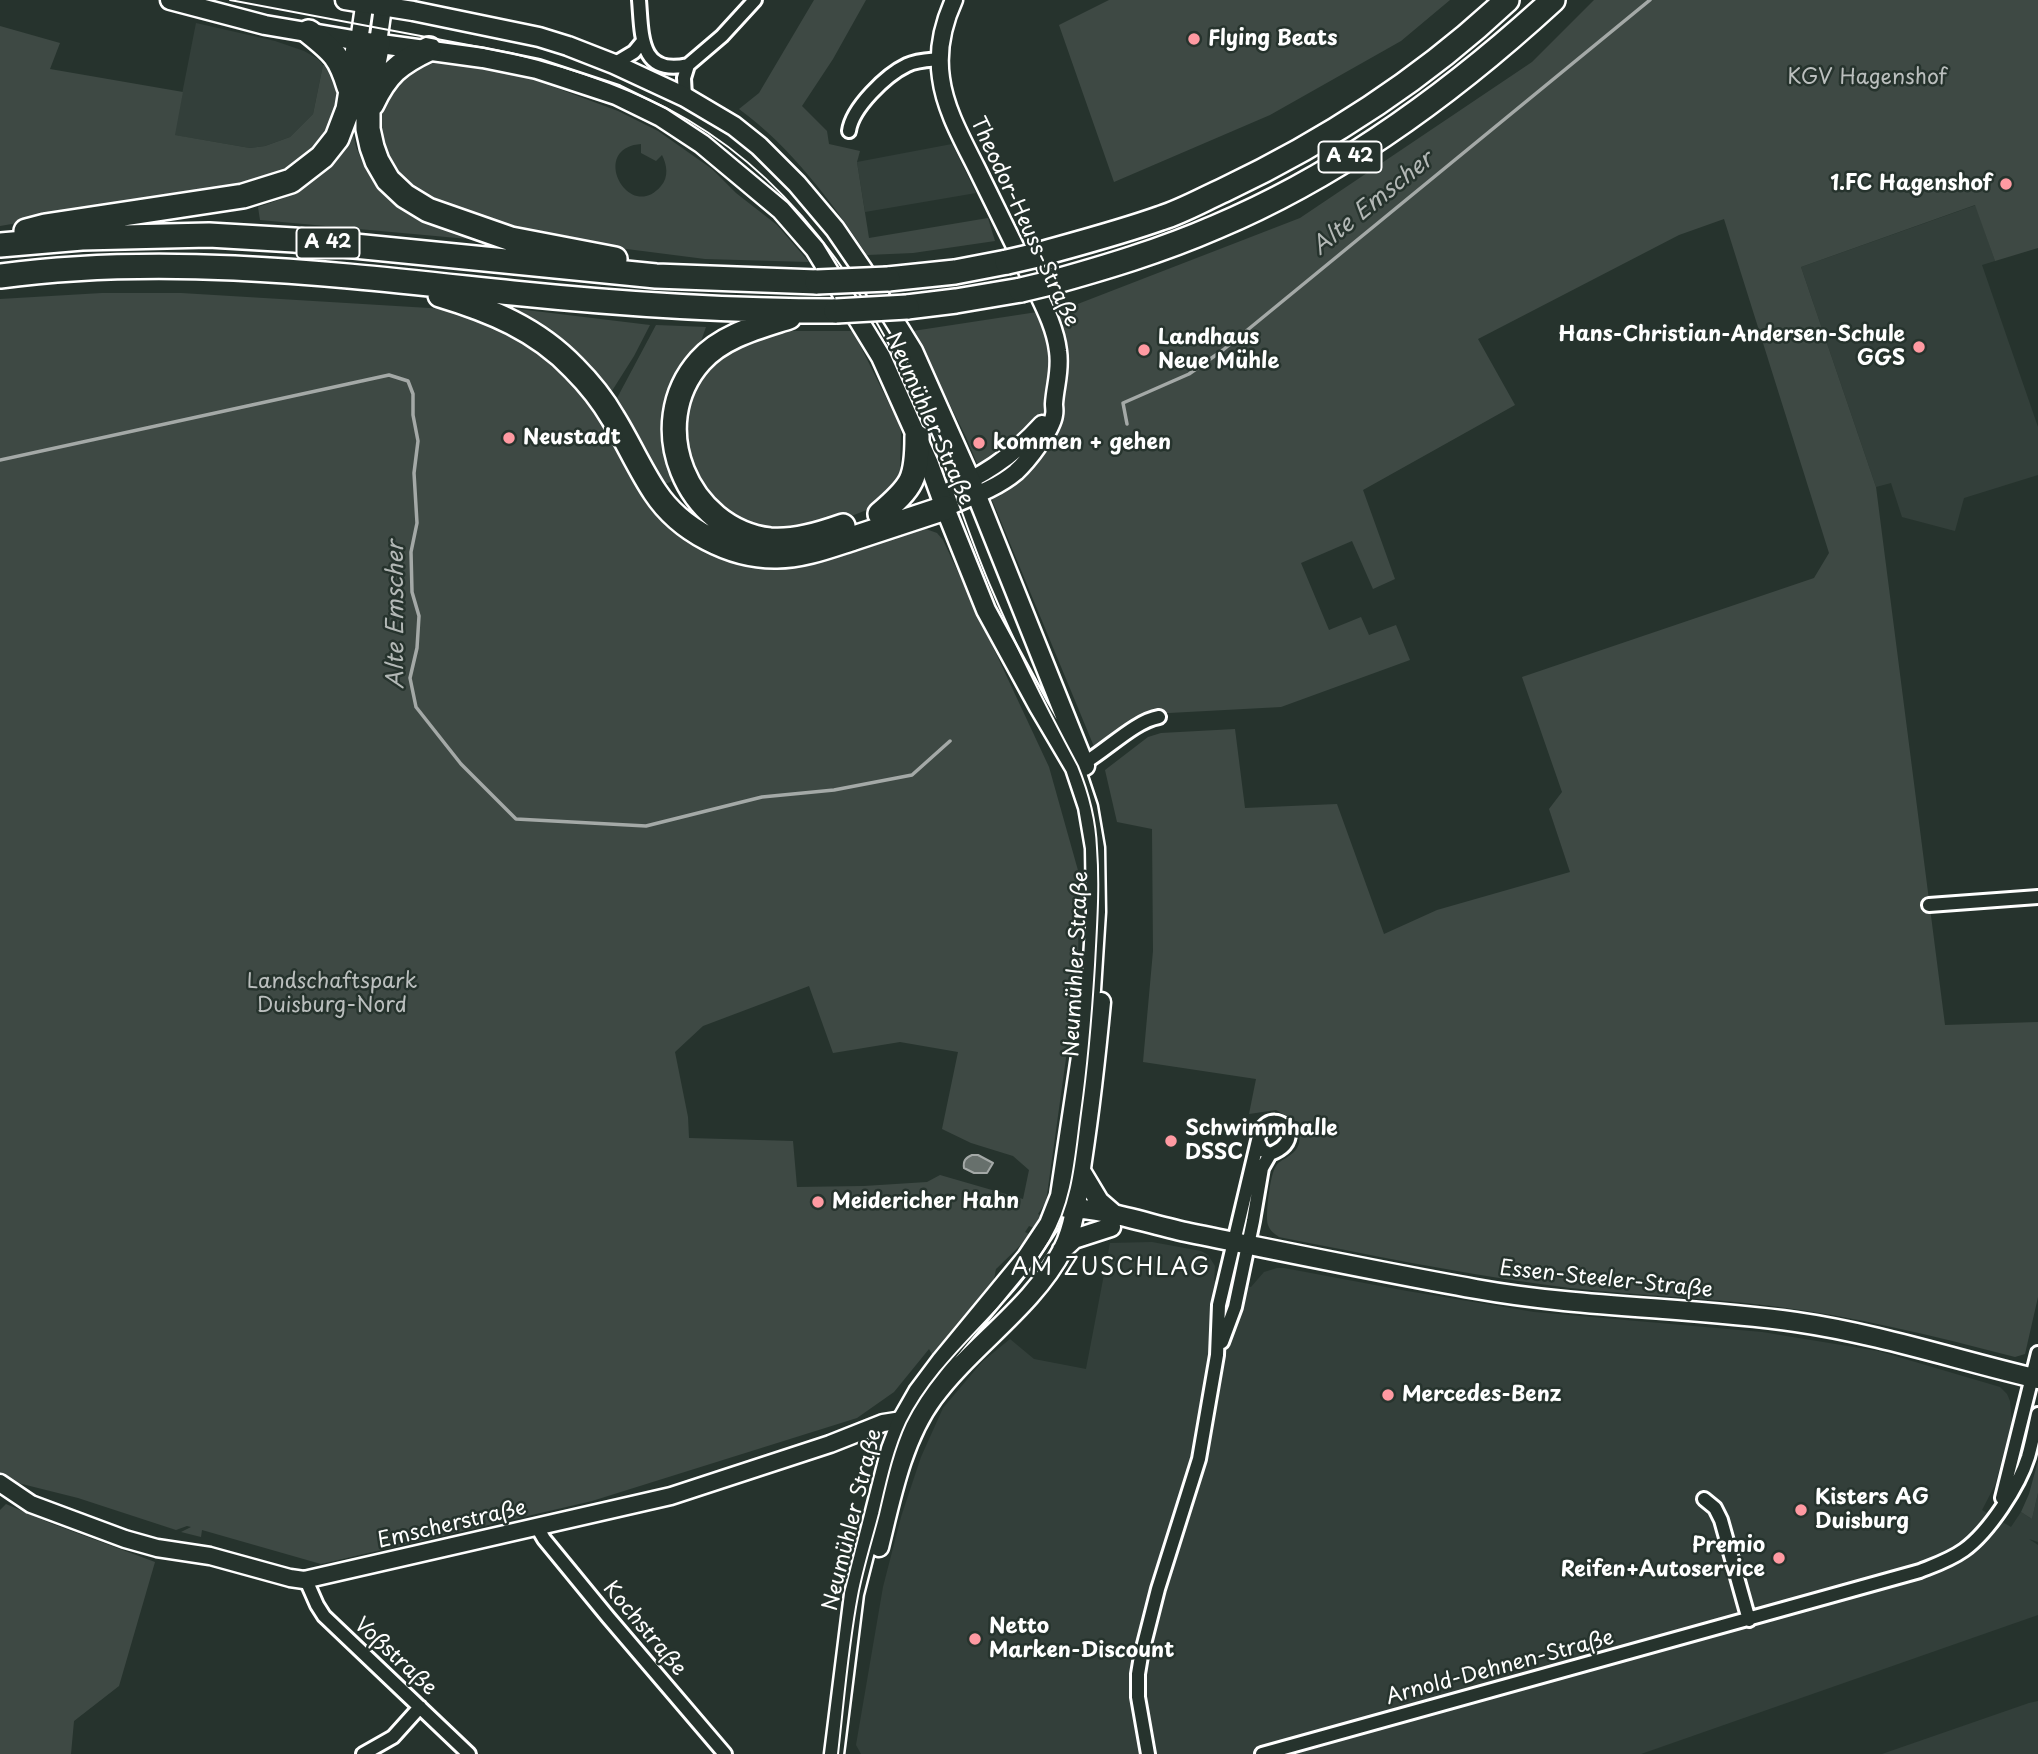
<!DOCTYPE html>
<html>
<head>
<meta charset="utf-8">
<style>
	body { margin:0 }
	canvas { display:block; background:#26332d }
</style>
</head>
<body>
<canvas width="2038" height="1754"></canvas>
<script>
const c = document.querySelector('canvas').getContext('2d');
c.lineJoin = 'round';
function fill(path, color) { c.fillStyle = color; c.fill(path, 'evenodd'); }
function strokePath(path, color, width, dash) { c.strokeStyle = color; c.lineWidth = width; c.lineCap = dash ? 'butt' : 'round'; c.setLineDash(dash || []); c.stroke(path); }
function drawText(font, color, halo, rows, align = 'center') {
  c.font = font + ' "Playpen Sans",sans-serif'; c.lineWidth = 5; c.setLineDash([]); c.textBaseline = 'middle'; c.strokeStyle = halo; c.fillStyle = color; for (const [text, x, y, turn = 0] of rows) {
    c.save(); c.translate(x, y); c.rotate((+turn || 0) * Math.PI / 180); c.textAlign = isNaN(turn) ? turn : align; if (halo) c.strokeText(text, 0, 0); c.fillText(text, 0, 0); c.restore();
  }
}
fill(new Path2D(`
	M 196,23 L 275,41 L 304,51 L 318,59 L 323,65 L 313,114 L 290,137 L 265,146 L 250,148 L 174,135 Z
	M 952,144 L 976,193 L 865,212 L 857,162 Z
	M 1976,205 L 1995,261 L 1982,265 L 2038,427 L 2038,475 L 1964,498 L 1955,531 L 1902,517 L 1891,483 L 1876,487 L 1801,267 Z
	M 1152,1242 L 1201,1251 L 1208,1255 L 1215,1266 L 1214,1281 L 1251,1287 L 1264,1272 L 1277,1268 L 1284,1268 L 1407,1291 L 1534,1312 L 1762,1332 L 1878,1351 L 2000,1387 L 2007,1394 L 2010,1401 L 2012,1423 L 1995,1485 L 1982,1510 L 2011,1527 L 2021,1512 L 2032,1519 L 2038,1493 L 2038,1542 L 2029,1539 L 2038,1545 L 2038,1615 L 1641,1754 L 861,1754 L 856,1745 L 883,1587 L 901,1517 L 921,1457 L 943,1408 L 982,1362 L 1010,1339 L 1034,1359 L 1086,1369 L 1110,1243 Z
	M 2038,1701 L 2038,1754 L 1882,1754 L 2029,1703 Z`), '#333f3a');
fill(new Path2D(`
	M 814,0 L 866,0 L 833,59 L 802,106 L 827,131 L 829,144 L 860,151 L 857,162 L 869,238 L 988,218 L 995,241 L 913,253 L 867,255 C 833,203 790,146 739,109 L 759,93 Z
	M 1109,0 L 1450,0 L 1401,41 L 1270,115 L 1114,182 L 1059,25 Z
	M 1594,0 L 2038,0 L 2038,248 L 1995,261 L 1975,205 L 1801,267 L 1876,487 L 1945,1025 L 2038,1022 L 2038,1297 L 2025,1354 L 2015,1357 C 1934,1336 1854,1316 1772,1306 C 1695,1296 1616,1295 1540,1284 C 1452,1272 1366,1254 1279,1237 C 1275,1234 1270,1231 1268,1225 C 1265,1216 1270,1174 1276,1166 C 1279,1161 1285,1159 1289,1156 C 1303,1147 1300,1136 1297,1122 L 1276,1110 L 1249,1114 L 1256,1079 L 1143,1062 L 1153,951 L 1152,829 L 1117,822 L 1105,770 L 1148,737 L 1161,733 L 1235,729 L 1245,808 L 1337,804 L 1384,934 L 1437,910 L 1570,872 L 1549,809 L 1562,792 L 1522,677 L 1814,578 L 1829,553 L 1724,219 L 1679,235 L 1478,339 L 1515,405 L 1363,490 L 1395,579 L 1373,589 L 1352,541 L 1301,563 L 1329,630 L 1361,617 L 1369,635 L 1396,625 L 1410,660 L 1281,707 L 1150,714 L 1095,749 L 966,437 L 913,331 L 1070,307 L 1300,218 L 1532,62 Z
	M 0,26 L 60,43 L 50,69 L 183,92 L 175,135 L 250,148 L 265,146 L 290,137 L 313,114 L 323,65 L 339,69 L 340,102 L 325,140 L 289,171 L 269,180 L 0,226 Z
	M 438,58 L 527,77 L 618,111 L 658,131 L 712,169 L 736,193 L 777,225 L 809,262 L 705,259 L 580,243 L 483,221 L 434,204 L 392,174 L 377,139 L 380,100 L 405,66 ZM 641,144 L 641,153 L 656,161 L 662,155 C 667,165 669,177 661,186 C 629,224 588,148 641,144 Z
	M 352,129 L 356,147 L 365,168 L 378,185 L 490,241 L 260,220 L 258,207 C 272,202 288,198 300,189 C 322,174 336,150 352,129 Z
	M 102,293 L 181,293 L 462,310 L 491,320 L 547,354 L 586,393 L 691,539 L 922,525 L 923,528 L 937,533 L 943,540 L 1049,767 L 1079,874 L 1078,972 L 1046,1202 L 1038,1214 L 1042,1216 L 1035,1228 L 1029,1226 L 1025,1232 L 1029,1234 L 1027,1239 L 996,1269 C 995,1272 995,1276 994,1279 C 990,1295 946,1341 933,1356 L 929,1349 L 894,1392 L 857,1418 L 592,1501 L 321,1564 L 202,1530 L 201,1537 L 181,1532 L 191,1527 L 187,1526 L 176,1530 L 78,1498 L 2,1479 L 0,1481 L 0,299 ZM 809,986 L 833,1053 L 900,1042 L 958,1052 L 942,1129 L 971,1143 L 1013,1156 L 1029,1170 L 1023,1199 L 940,1175 L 927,1182 L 864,1186 L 797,1187 L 793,1141 L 689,1138 L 688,1117 L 675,1052 L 703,1026 Z
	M 518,309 L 650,325 L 634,356 L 610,394 L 516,314 Z
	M 656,325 L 706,327 L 696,355 L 677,480 L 661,485 L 616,400 Z
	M 777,331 L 853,331 L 899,424 L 901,432 L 900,467 L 903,479 L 879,505 L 854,515 L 826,525 L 770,531 L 725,513 L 698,487 L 682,437 L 690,392 L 702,373 L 733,345 Z
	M 2038,1461 L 2038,1493 L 2032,1519 L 2021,1512 L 2029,1494 Z
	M 6,1504 L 50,1523 L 155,1562 L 119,1686 L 74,1721 L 71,1754 L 0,1754 L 0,1510 Z`), '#3e4944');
const water = new Path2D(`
	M 972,1155 L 978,1155 L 993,1163 L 987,1173 L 974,1173 L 964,1168 C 963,1161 965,1158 972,1155 Z`);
fill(water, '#67706c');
strokePath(water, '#a4a9a7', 2);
strokePath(new Path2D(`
	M 1127,424 L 1123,403 L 1189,374 L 1223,350 L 1650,0
	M 0,460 L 389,375 L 408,381 L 413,394 L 413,415 L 418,441 L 414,473 L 417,523 L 411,552 L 412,592 L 419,616 L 417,648 L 410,678 L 416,707 L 461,764 L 516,819 L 646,826 L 762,797 L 834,790 L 912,775 L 950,741`), '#a4a9a7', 3.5);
const minor = new Path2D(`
	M 639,0 C 642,35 639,76 688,65
	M 614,64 L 634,52 L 643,41
	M 685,97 L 684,78 L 688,65 L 722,36 L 755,0
	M 849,131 C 852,108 886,75 907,65 C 917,60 929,60 940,59
	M 1079,766 C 1103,754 1134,721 1159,717
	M 1929,905 L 2038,897
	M 1222,1342 L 1235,1307 L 1253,1221 L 1262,1168 L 1270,1154
	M 2002,1498 L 2038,1353
	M 1704,1499 L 1715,1508 L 1721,1520 L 1749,1620
	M 537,1527 L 544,1539 L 608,1617 L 725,1754
	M 306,1580 L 317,1605 L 324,1616 L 469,1754
	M 363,1754 L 393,1737 L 420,1707
	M 1148,1754 L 1138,1697 L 1138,1674 L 1141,1656 L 1158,1589 L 1199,1459 L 1217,1355 L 1219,1305 L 1260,1132 C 1268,1118 1282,1118 1289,1133 C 1289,1144 1281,1150 1270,1154 L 1262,1150 L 1258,1141
	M 1262,1754 L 1920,1571 C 1935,1565 1950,1560 1964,1550 C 1989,1532 2019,1486 2028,1457 C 2032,1443 2035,1428 2038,1414`);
const tertiary = new Path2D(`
	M 359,41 L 365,0
	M 378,43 L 384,0
	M 940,495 C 982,476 1010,459 1042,424
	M 945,508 C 968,498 996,489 1016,472 C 1028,461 1052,430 1054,415 C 1055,411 1054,408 1054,404 C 1055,386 1061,371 1058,351 C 1055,325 1041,301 1030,277 C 1012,240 994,204 976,167 C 962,139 945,109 941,78 C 937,51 943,24 954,0
	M 0,1483 L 31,1504 L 125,1539 L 157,1548 L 210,1556 L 290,1578 L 304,1580 L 671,1496 L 830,1444 L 883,1423 L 902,1420 L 911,1423`);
const secondary = new Path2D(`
	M 170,0 L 265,25 L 359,41 L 483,58 L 537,69 L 616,95 L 661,117 L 702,144 L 781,210 L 815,249 L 881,357 L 929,464 L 945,508 L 986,610 L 1039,707 L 1075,768 L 1088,807 L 1095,848 L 1096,912 L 1091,990 L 1060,1196 L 1049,1224 L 1027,1257 L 942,1360 L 918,1392 L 902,1420 L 891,1449 L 854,1594 L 834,1754
	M 345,0 L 413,11 L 539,37 L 568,46 L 614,64 L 685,97 L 734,126 L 759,146 L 797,184 L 835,229 L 863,270 L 913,351 L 971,481 L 1085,766
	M 1081,1171 L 1099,1201 L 1114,1214
	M 1066,1208 C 1105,1208 1151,1225 1190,1233 C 1285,1252 1380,1272 1476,1289 C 1581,1308 1690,1307 1796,1322 C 1879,1334 1957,1360 2038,1379
	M 1062,1250 L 1074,1239 L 1111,1227
	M 879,1547 C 891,1498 902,1440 933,1398 C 971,1346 1032,1308 1063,1249 C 1076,1223 1078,1190 1082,1161 C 1090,1108 1096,1055 1101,1002`);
const motorway = new Path2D(`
	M 309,32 C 334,52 340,57 349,87
	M 378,43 L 368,94 L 368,129 L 372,147 L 377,161 L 388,180 L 405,196 L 428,210 L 511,239 L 615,259
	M 372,104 C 386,74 399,63 429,49
	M 26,231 L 45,226 L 243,196 L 291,181 L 322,157 L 337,138 L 348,109 L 359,41
	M 0,245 L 82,238 L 209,235 L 294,240 L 656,276 L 817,282
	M 1033,256 C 1076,244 1119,233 1161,218 C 1183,211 1204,199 1224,190 C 1327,141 1424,78 1507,0
	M 0,276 C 172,253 341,275 513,293 C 620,304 728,311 836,311
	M 888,279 L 955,272 L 1007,262
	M 1046,284 C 1104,268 1161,251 1216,227 C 1342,174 1453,92 1553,0
	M 440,295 C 490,310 537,329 574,368 C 589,383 602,399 613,418 C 628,442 639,468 655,492 C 680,530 731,557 777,556 C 803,556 829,546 854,538 C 884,528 914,518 945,508
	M 907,307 L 956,301 L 1021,290
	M 789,317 C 758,327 722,336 700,361 C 643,425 687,530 770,540 C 794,542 820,534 843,526
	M 880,514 C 913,486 917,479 917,437`);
strokePath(minor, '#fff', 18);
strokePath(tertiary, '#fff', 21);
strokePath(secondary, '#fff', 23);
strokePath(motorway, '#fff', 28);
strokePath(minor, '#26332d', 12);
strokePath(tertiary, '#26332d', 16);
strokePath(secondary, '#26332d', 18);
strokePath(motorway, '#26332d', 23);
strokePath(new Path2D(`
	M 230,0 L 511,53 C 573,68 633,88 688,120 C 807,190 881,314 933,437 C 955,488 970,540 992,590 C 1017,649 1048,710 1078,766 C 1089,793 1096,820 1097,848 C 1100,887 1097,926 1095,965 C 1092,1014 1088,1063 1081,1113 C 1075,1157 1073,1201 1050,1240 C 1012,1308 941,1352 906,1423 C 893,1451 886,1484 879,1514 C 872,1541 863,1569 858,1596 C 848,1648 844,1702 838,1754`), '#fff', 2);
const motorwayBridge = new Path2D(`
	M 1007,262 L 1033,256
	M 817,282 L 888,279
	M 1021,290 L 1046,284
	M 836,311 L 907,307`);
strokePath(motorwayBridge, '#fff', 28, []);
strokePath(motorwayBridge, '#26332d', 23);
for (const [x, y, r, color] of [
	[1194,39,7,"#ff9aa2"],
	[2006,184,7,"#ff9aa2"],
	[1919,347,7,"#ff9aa2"],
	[1144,350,7,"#ff9aa2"],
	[509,438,7,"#ff9aa2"],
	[979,443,7,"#ff9aa2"],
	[1171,1141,7,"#ff9aa2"],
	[818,1202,7,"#ff9aa2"],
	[1388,1395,7,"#ff9aa2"],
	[1801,1510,7,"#ff9aa2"],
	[1779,1558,7,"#ff9aa2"],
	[975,1639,7,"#ff9aa2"]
]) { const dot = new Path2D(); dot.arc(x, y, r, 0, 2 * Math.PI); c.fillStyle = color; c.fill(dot); strokePath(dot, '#26332d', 2.5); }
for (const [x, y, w] of [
	[1350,157,63],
	[328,243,63]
]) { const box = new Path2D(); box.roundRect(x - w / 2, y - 15.5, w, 31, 5); c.fillStyle = '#26332d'; c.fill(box); strokePath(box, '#fff', 2); }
drawText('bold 19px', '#fff', null, [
	["A 42",1350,157],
	["A 42",328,243]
]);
drawText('bold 21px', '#fff', '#26332d', [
	["Flying Beats",1208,39],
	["1.FC Hagenshof",1992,184,"right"],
	["Hans-Christian-Andersen-Schule",1905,335,"right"],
	["GGS",1905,359,"right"],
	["Landhaus",1158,338],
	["Neue Mühle",1158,362],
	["Neustadt",523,438],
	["kommen + gehen",993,443],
	["Schwimmhalle",1185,1129],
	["DSSC",1185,1153],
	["Meidericher Hahn",832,1202],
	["Mercedes-Benz",1402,1395],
	["Kisters AG",1815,1498],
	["Duisburg",1815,1522],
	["Premio",1765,1546,"right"],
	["Reifen+Autoservice",1765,1570,"right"],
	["Netto",989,1627],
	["Marken-Discount",989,1651]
], 'left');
drawText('21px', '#bbbfbe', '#26332d', [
	["KGV Hagenshof",1867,78],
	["Landschaftspark",332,982],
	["Duisburg-Nord",332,1006]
]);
drawText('21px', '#fff', '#26332d', [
	["Theodor-Heuss-Straße",1024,222,65],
	["Neumühler Straße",929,419,66],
	["Neumühler Straße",1077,964,-87],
	["Essen-Steeler-Straße",1606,1280,6],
	["Neumühler Straße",853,1520,-76],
	["Emscherstraße",452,1525,-13],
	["Kochstraße",644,1629,50],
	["Voßstraße",395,1657,43],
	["Arnold-Dehnen-Straße",1500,1668,-15]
]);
drawText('italic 23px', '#b3b8b6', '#26332d', [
	["Alte Emscher",1373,204,-39],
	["Alte Emscher",397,615,-90]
]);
c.letterSpacing = '2px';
drawText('23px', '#fff', '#26332d', [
	["AM ZUSCHLAG",1111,1269]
]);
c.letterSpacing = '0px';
</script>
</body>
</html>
